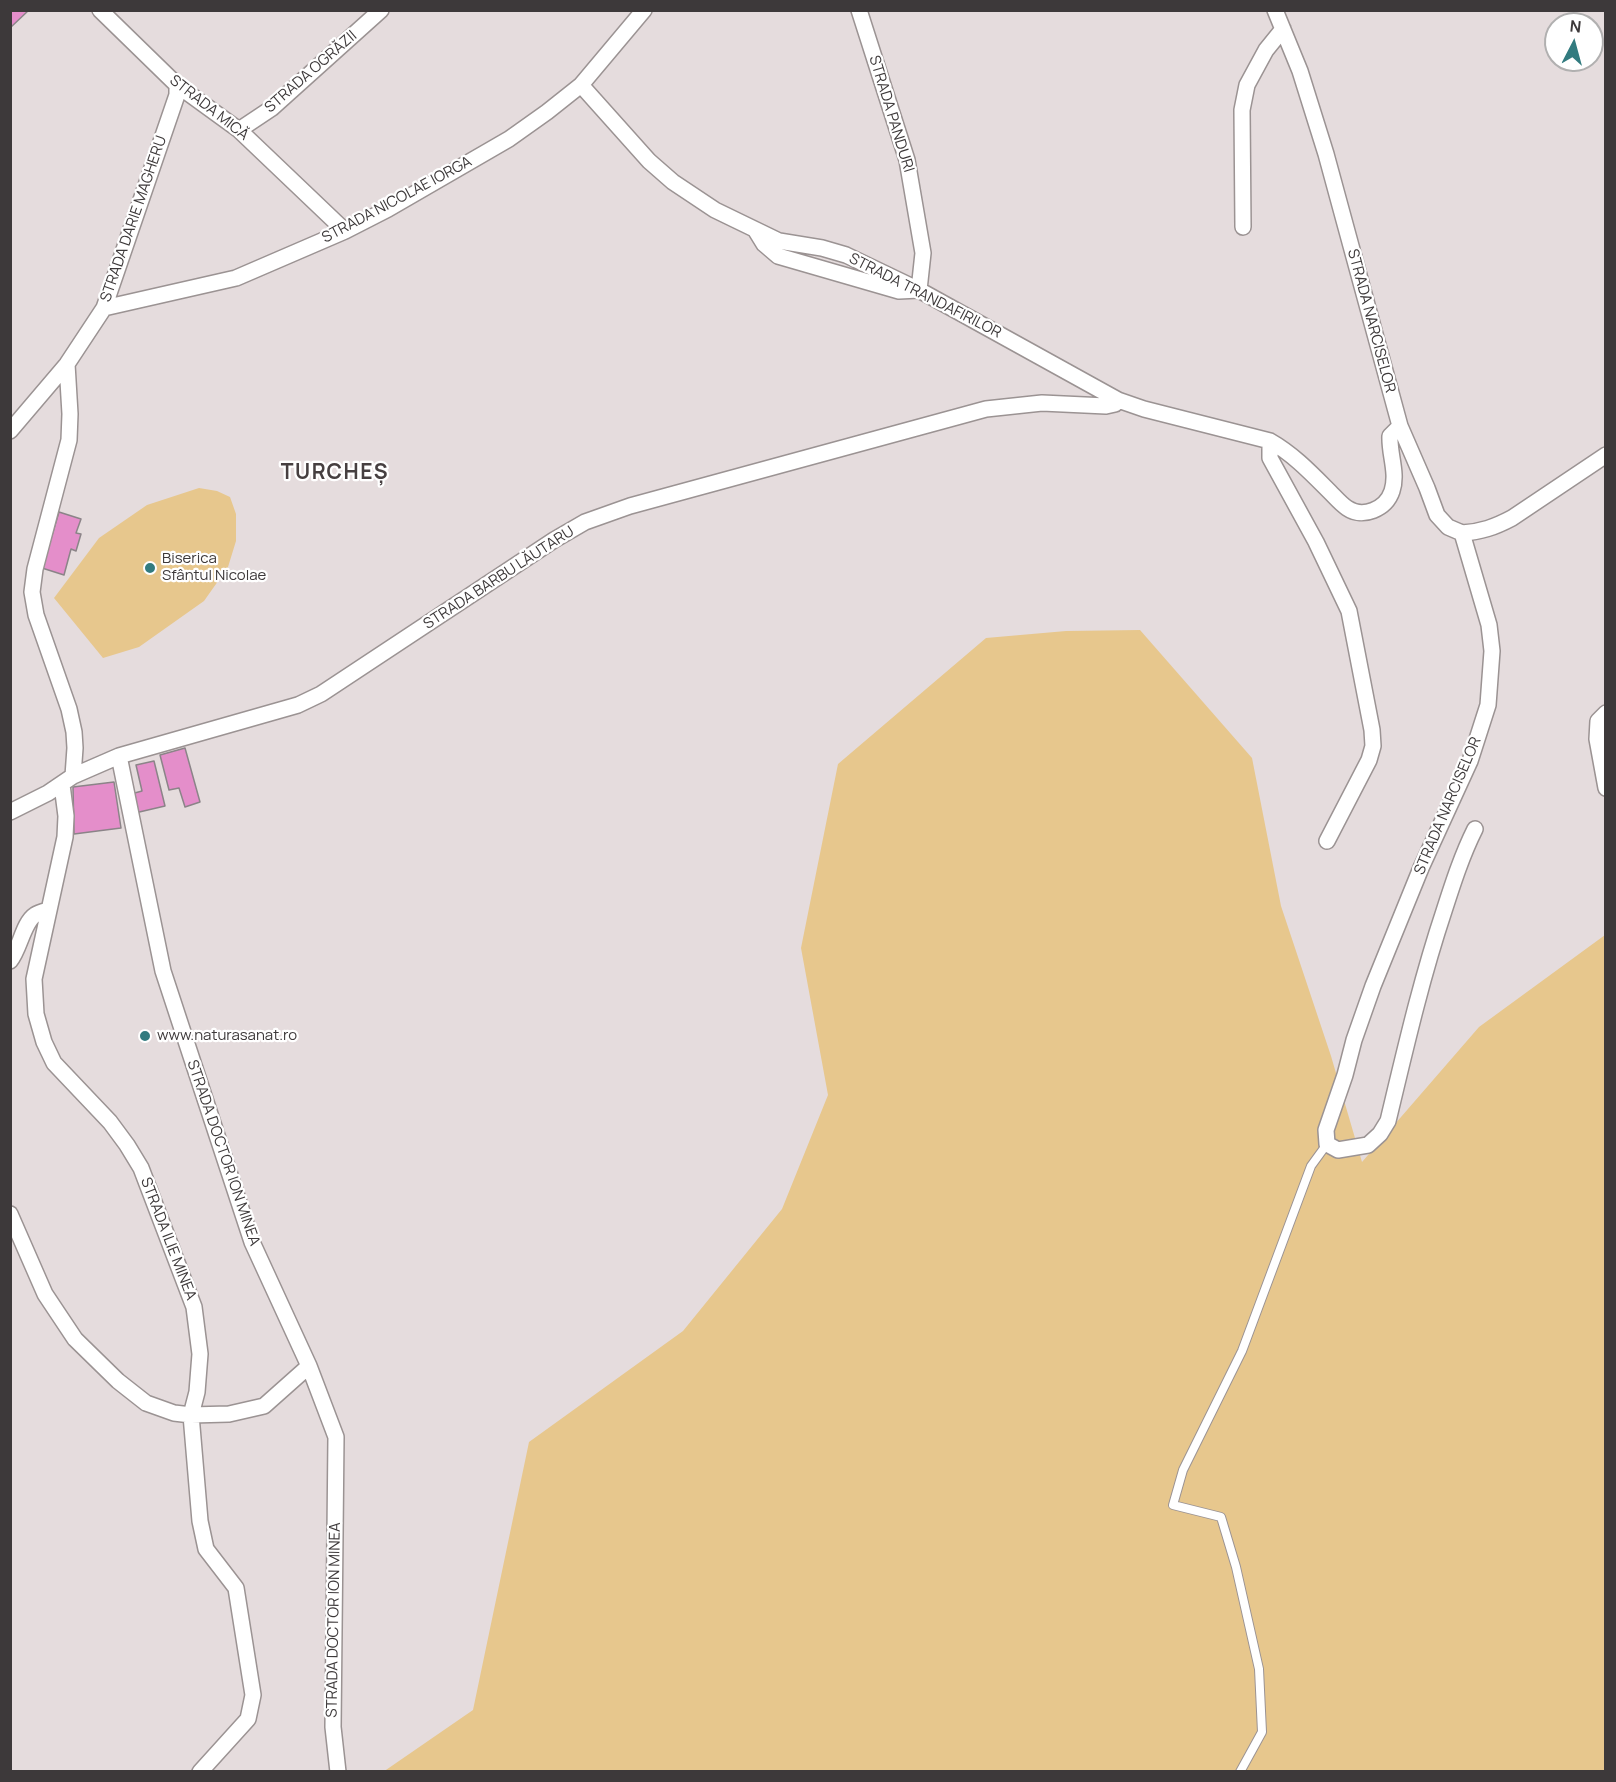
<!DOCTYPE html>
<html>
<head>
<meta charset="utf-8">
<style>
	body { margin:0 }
	#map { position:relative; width:1616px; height:1782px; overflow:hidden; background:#e5dcdd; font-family:Manrope,sans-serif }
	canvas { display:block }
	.frame { position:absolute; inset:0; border:12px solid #3d393a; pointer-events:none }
	.north { position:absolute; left:1544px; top:12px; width:60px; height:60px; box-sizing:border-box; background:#fff; border:2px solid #b1b0b0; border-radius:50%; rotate:6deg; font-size:16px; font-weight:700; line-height:24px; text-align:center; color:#3d393a }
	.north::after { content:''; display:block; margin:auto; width:21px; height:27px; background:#327b7f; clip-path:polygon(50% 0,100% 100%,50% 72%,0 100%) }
</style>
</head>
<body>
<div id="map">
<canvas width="1616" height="1782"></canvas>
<div class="frame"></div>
<div class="north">N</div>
</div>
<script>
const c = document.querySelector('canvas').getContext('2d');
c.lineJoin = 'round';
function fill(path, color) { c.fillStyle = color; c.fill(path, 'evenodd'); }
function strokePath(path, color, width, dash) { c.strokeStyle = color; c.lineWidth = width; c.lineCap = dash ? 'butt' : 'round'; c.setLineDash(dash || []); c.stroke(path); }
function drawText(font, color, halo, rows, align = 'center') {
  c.font = font + ' Manrope,sans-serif'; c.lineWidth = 4.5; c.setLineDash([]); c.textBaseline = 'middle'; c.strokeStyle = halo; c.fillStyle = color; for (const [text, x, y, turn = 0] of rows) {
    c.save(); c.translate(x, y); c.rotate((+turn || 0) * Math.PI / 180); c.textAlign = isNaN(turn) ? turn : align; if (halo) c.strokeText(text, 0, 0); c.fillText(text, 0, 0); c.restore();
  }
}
fill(new Path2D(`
	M 199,488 L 217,491 L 230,497 L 236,514 L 236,541 L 228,567 L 204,601 L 139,647 L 103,658 L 54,598 L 99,538 L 147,505 Z
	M 1140,630 L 1252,758 L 1281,906 L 1331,1056 L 1362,1162 L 1479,1027 L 1605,935 L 1605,1771 L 383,1772 L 473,1710 L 529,1442 L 683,1331 L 782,1209 L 828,1095 L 801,948 L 838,764 L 986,638 L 1066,631 Z`), '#e7c78d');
const building = new Path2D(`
	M 10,10 L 29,10 L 10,28 Z
	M 59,512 L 81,519 L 76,533 L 81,534 L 76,551 L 71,549 L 64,575 L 42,568 Z
	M 185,748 L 200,802 L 185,807 L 179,788 L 169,790 L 160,755 Z
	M 154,761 L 165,806 L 135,813 L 131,794 L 142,791 L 136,765 Z
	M 114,782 L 121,828 L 74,834 L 73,787 Z`);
fill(building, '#e48eca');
strokePath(building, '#8b8488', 1.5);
const lane = new Path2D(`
	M 1240,1772 L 1262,1732 L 1259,1669 L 1236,1567 L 1221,1517 L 1173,1505 L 1183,1470 L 1242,1351 L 1311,1166 L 1327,1144`);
const street = new Path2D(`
	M 100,10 L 177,85 L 239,130 L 345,231
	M 1275,10 L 1300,71 L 1326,154 L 1400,426 L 1427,488 L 1437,515 L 1448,527 L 1462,533 L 1489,625 L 1492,651 L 1488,705 L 1470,761 L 1421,868 L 1373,986 L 1354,1040 L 1345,1075 L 1326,1130 L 1327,1144 L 1338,1150 L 1368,1145 L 1380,1134 L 1388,1121 C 1405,1050 1421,980 1444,911 C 1453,883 1462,855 1475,829
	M 581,85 L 649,161 L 673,182 L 715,210 L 779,241 L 822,248 L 846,255 L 919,290 L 1118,400 L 1144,409 L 1270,441 C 1293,454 1311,473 1330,492 C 1335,497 1341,504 1347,508 C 1363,519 1386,509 1392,491 C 1398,473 1389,454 1390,436 L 1400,426
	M 239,130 L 272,108 L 381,10
	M 1243,227 L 1242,110 L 1247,85 L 1266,50 L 1283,29
	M 756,231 L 764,244 L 778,256 L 899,291 L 919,290 L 923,253 L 907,160 L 859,10
	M 104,308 L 236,278 L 345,231 L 388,209 L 509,139 L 547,112 L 581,85 L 644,10
	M 67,364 L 70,414 L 69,440 L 35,569 L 32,592 L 36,615 L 69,709 L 74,732 L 75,748 L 73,776
	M 10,431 L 67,364 L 104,308 L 177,95 L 177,85
	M 1270,441 L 1270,458 L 1316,542 L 1349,611 L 1372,730 L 1373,746 L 1369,760 L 1327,841
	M 1462,533 C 1481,532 1495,527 1512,518 L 1606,455
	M 1606,713 L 1598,721 L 1597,739 L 1606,788
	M 62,785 L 66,816 L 65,837 L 34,979 L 36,1014 L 44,1042 L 54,1063 L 110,1122 L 127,1145 L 141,1168 L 194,1307 L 200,1354 L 197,1392 L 191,1415 L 200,1521 L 206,1549 L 236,1588 L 253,1695 L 248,1719 L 200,1772
	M 10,812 L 48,793 L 73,776 L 119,756 L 298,705 L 321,694 L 554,540 L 585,522 L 630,506 L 986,409 L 1042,403 L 1106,406 L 1115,404 L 1118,400
	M 10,961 C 20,949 23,923 35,915 C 39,912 45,911 49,910
	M 10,1214 L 45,1294 L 75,1339 L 118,1381 L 146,1403 L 174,1413 L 191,1415 L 229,1414 L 264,1406 L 309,1366 L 252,1242 L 163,971 L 119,756
	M 309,1366 L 336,1437 L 333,1727 L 338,1772`);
strokePath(lane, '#9b9393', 10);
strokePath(street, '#9b9393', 18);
strokePath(lane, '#fff', 8);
strokePath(street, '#fff', 15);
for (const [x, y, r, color] of [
	[150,568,6,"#327b7f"],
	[145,1036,6,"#327b7f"]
]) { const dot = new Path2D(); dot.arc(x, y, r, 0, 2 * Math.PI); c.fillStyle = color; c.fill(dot); strokePath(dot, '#fff', 2); }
drawText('15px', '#3d393a', '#fff', [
	["STRADA OGRĂZII",311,72,-41],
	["STRADA MICĂ",209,108,38],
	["STRADA PANDURI",891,114,73],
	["STRADA NICOLAE IORGA",397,200,-28],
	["STRADA DARIE MAGHERU",134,219,-71],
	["STRADA TRANDAFIRILOR",925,296,27],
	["STRADA NARCISELOR",1371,321,75],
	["STRADA BARBU LĂUTARU",499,578,-33],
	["STRADA NARCISELOR",1448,806,-67],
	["STRADA DOCTOR ION MINEA",223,1153,71],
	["STRADA ILIE MINEA",168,1239,69],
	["STRADA DOCTOR ION MINEA",334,1620,-89]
]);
drawText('15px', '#3d393a', '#fff', [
	["Biserica",162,559],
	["Sfântul Nicolae",162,576],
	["www.naturasanat.ro",157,1036]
], 'left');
c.letterSpacing = '1.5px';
drawText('bold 21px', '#463f40', '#fff', [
	["TURCHEȘ",335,473]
]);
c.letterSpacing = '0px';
</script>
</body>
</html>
